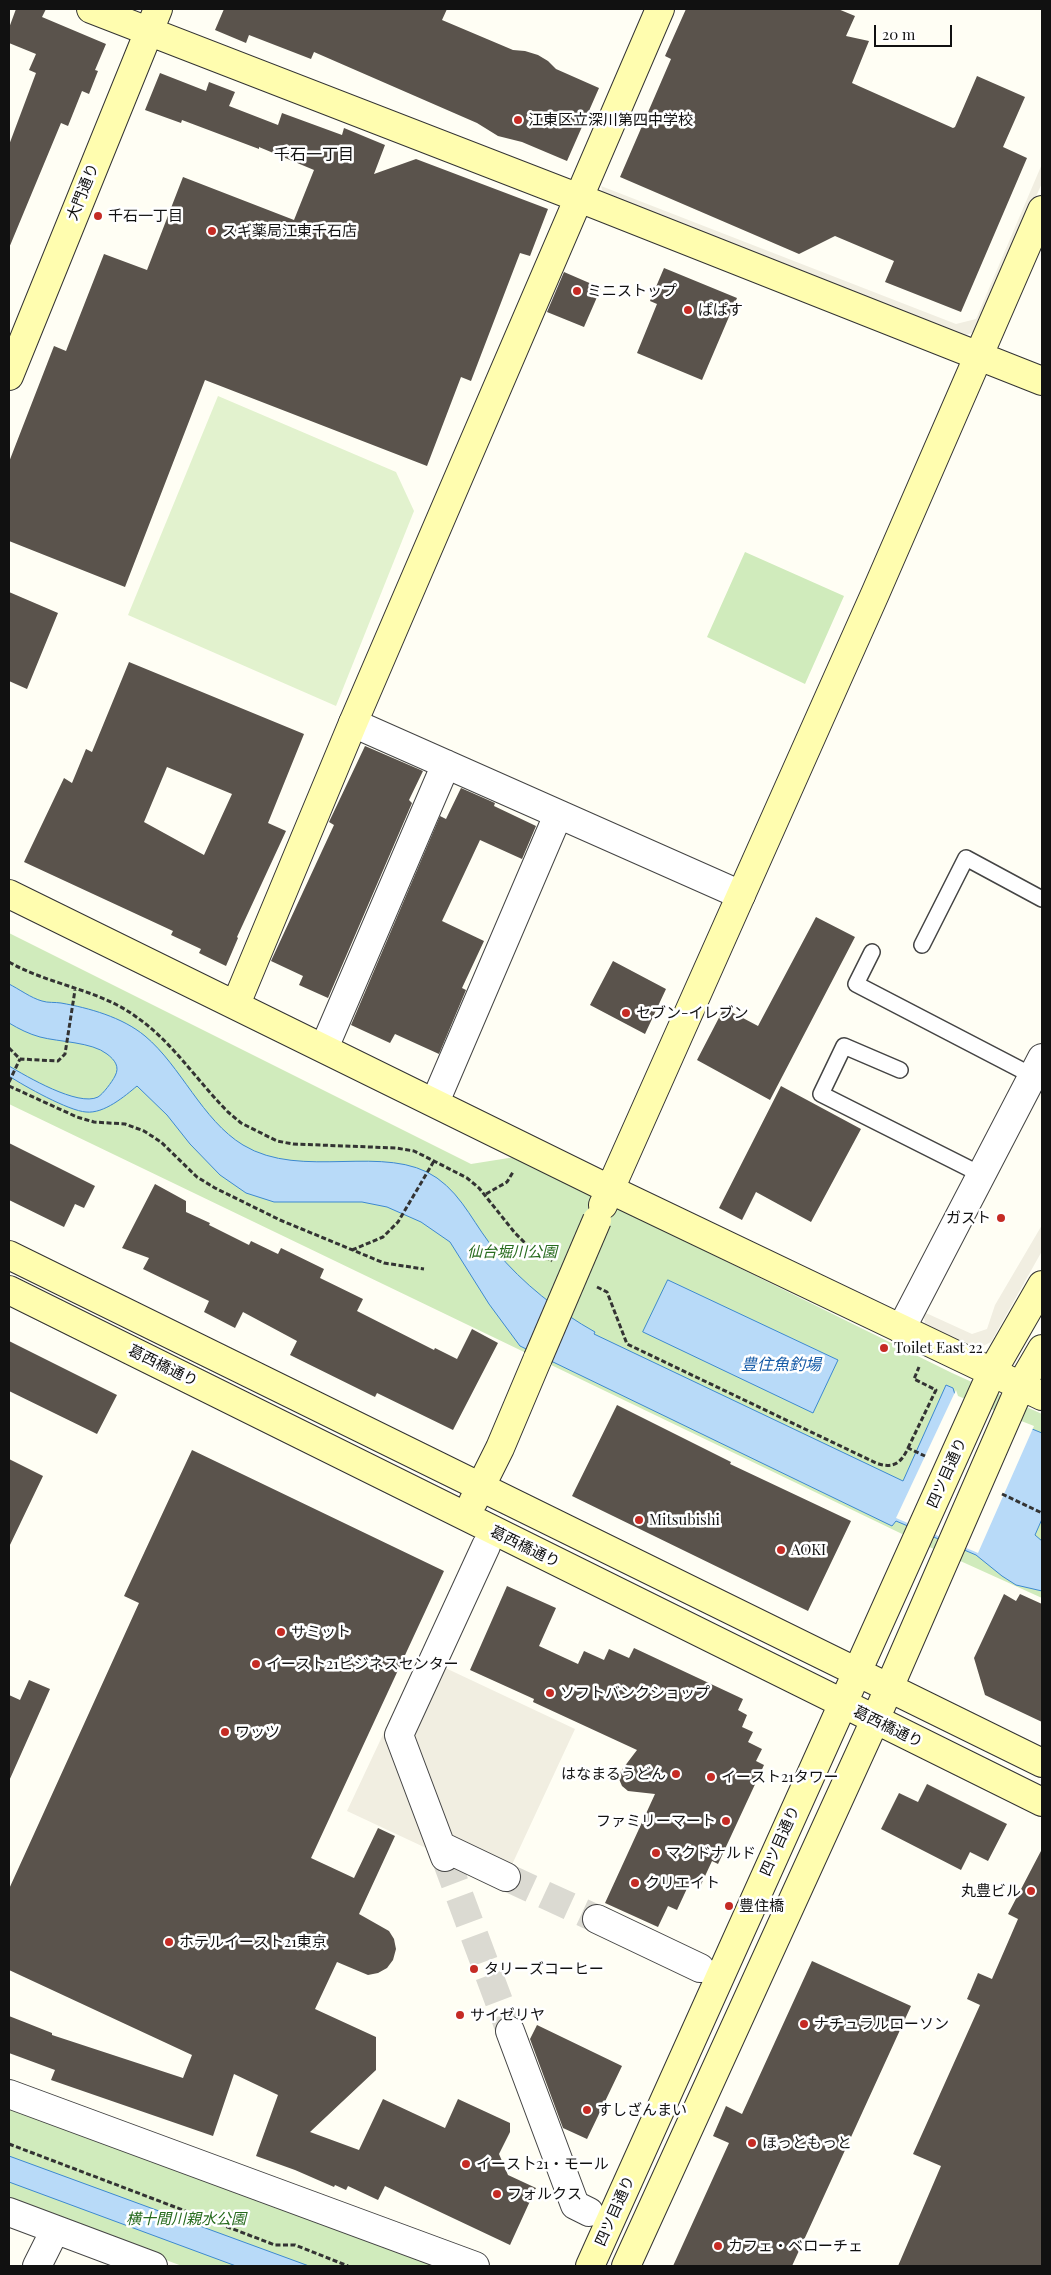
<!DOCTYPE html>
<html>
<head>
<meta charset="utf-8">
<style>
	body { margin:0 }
	#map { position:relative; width:1051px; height:2275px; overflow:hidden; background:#fffef4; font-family:"Playfair Display",serif }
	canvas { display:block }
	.frame { position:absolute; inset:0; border:10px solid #111; pointer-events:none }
	.scale { position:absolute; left:874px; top:25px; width:78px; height:22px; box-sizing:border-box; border:2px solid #111; border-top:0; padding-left:6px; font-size:15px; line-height:18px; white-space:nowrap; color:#111; -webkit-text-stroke:4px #fff; paint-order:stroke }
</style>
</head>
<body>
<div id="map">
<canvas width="1051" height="2275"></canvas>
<div class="frame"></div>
<div class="scale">20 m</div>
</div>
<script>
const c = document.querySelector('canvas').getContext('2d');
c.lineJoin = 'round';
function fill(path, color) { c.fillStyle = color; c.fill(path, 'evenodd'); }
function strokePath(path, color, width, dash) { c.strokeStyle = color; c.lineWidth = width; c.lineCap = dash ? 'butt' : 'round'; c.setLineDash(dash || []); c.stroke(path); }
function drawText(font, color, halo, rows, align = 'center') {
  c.font = font + ' "Playfair Display","Noto Sans JP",serif'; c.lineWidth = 5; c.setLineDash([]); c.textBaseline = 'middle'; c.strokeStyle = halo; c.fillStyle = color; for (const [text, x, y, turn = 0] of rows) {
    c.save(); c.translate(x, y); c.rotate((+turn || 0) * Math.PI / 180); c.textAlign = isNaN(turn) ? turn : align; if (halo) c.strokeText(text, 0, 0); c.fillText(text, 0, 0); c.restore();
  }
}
fill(new Path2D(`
	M 745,552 L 844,596 L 805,684 L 707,637 Z
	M 9,933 L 471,1164 L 515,1157 L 952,1373 L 1042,1414 L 1042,1598 L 925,1545 L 9,1104 Z
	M 9,2105 L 447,2266 L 182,2266 L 9,2202 Z`), '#d0ebbc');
fill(new Path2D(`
	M 218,396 L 396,472 L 414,511 L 336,706 L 128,615 Z`), '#e2f2ce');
fill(new Path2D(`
	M 1042,164 L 1042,183 L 977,331 L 963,336 L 604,197 L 601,186 L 956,324 L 976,319 Z
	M 1042,1225 L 1042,1251 L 991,1342 L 979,1348 L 925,1325 L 924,1317 L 926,1313 L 972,1334 L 987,1329 L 995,1305 Z
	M 420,1656 L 575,1729 L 503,1884 L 347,1811 Z`), '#f1eee1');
const water = new Path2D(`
	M 9,984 C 19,989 31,998 42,1001 C 48,1003 55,1002 61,1003 C 89,1008 122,1017 145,1036 C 181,1066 202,1120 243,1145 C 302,1181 386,1142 437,1178 C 464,1197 475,1227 496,1251 C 522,1283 559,1312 595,1332 L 594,1334 L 903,1481 L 946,1385 L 953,1388 L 956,1398 L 1042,1433 L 1042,1519 L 1035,1535 L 1042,1541 L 1042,1591 L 1016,1585 L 1002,1576 L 976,1555 L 896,1521 L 892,1526 L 520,1346 L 489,1304 L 450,1242 L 421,1222 L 387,1207 L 362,1202 L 274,1202 L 246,1193 L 220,1175 L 190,1144 L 167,1115 L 137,1086 C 125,1096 104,1114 86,1112 C 69,1111 24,1086 9,1076 L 9,1066 C 26,1076 78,1107 98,1097 C 103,1094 112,1082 115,1076 C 120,1067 115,1060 107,1054 C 92,1042 59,1042 40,1037 C 29,1034 19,1029 9,1023 Z
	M 668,1280 L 838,1360 L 813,1413 L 643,1332 Z
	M 9,2156 L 309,2266 L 236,2266 L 9,2182 Z`);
fill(water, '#b8daf8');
strokePath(water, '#3d89d0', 1);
fill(new Path2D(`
	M 956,1390 L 958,1396 L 1034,1426 L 978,1553 L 896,1518 Z`), '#fffef4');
fill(new Path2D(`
	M 16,9 L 46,9 L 42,17 L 106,44 L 95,70 L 98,71 L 89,94 L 82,91 L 68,126 L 61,123 L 9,248 L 9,145 L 36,73 L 29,70 L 36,54 L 9,43 L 9,28 Z
	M 224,9 L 447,9 L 442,20 L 513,50 L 525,51 L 538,55 L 548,61 L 556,69 L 599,88 L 567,161 L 522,142 L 498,136 L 477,123 L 314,52 L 311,59 L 249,35 L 246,43 L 215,30 Z
	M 686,9 L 838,9 L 855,16 L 846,36 L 869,41 L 852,83 L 953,128 L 955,127 L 977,76 L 1025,97 L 1003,147 L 1027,158 L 961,312 L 885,282 L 894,261 L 835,236 L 799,254 L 620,177 L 671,59 L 665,56 Z
	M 160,73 L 206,91 L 209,82 L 235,92 L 229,106 L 278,125 L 282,113 L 342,135 L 344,128 L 385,145 L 374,174 L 416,159 L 548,209 L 530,256 L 520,253 L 471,381 L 461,377 L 427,466 L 205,380 L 125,587 L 9,541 L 9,462 L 54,346 L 66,351 L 104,254 L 147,270 L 183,177 L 294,220 L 314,170 L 259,147 L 259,149 L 182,120 L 181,123 L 145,110 Z
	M 664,268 L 737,298 L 702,380 L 637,353 L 657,304 L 650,301 Z
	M 564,272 L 601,288 L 584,327 L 547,312 Z
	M 9,592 L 58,613 L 27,689 L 9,681 Z
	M 129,662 L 304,734 L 268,823 L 286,831 L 237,937 L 238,938 L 226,966 L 199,953 L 201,949 L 171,935 L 173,931 L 24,862 L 64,778 L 72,783 L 86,749 L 92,752 ZM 167,767 L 232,794 L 204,855 L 144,822 Z
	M 365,746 L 423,771 L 409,800 L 412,803 L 328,998 L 299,985 L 303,976 L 271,961 L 334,825 L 329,822 Z
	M 461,788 L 495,803 L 494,806 L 536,826 L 522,859 L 480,840 L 442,921 L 484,941 L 462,988 L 466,990 L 439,1054 L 395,1034 L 390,1043 L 351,1025 L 440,816 L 446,819 Z
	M 816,917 L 855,937 L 770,1100 L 697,1060 L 724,1008 L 758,1026 Z
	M 613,961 L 666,989 L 645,1034 L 590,1005 Z
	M 781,1086 L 861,1129 L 811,1222 L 756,1192 L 742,1220 L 719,1208 Z
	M 9,1143 L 95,1186 L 84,1208 L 75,1204 L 64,1227 L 9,1200 Z
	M 155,1184 L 186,1201 L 186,1212 L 210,1223 L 209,1225 L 249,1245 L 251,1241 L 278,1254 L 281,1248 L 324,1269 L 320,1278 L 363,1299 L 357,1311 L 434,1350 L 435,1348 L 457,1359 L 472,1329 L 498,1343 L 453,1430 L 377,1393 L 375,1397 L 290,1355 L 297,1341 L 243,1312 L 235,1328 L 204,1312 L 209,1301 L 143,1269 L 149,1258 L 122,1248 Z
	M 9,1341 L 117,1395 L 97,1434 L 9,1391 Z
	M 617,1405 L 731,1462 L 730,1464 L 851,1521 L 808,1611 L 572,1496 Z
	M 192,1450 L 444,1571 L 311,1858 L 354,1878 L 378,1828 L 395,1836 L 359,1914 L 389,1931 L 394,1939 L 396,1949 L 393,1960 L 387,1968 L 378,1973 L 368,1975 L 337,1962 L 315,2009 L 376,2037 L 376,2070 L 310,2132 L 359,2150 L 383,2099 L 445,2128 L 458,2099 L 510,2123 L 510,2132 L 499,2154 L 508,2175 L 536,2188 L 510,2245 L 385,2186 L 378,2200 L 348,2186 L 346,2190 L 335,2185 L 334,2187 L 295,2170 L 256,2156 L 278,2095 L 234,2074 L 213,2136 L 51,2080 L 55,2070 L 9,2053 L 9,2016 L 52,2033 L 52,2035 L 183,2078 L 192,2055 L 9,1970 L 9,1889 L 139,1603 L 124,1596 Z
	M 9,1459 L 43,1476 L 9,1547 Z
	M 507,1586 L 556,1608 L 539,1646 L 578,1664 L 584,1651 L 604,1660 L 609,1649 L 629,1658 L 634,1648 L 743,1699 L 738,1710 L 747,1715 L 742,1727 L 753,1732 L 748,1742 L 762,1749 L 756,1761 L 764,1765 L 718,1864 L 712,1861 L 700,1887 L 690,1882 L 677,1910 L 668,1906 L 658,1927 L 605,1903 L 655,1794 L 628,1791 L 622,1786 L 619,1779 L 621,1771 L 637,1750 L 533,1702 L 534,1699 L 470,1670 Z
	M 1004,1594 L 1016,1601 L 1020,1594 L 1042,1604 L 1042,1722 L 985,1695 L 974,1658 Z
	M 29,1680 L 50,1689 L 9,1781 L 9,1695 L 20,1700 Z
	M 927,1784 L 1007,1824 L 988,1861 L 970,1852 L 961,1870 L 881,1829 L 899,1793 L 918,1802 Z
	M 1042,1849 L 1042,2266 L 898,2266 L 941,2166 L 913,2154 L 980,2005 L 967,1999 L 978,1973 L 992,1979 L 1018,1919 L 1008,1914 Z
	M 812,1961 L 911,2006 L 792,2266 L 673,2266 L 729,2143 L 713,2136 L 726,2106 L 742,2114 Z
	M 537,2025 L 622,2066 L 587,2139 L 563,2128 L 530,2039 Z`), '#5a534c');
strokePath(new Path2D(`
	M 445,1857 L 510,2031
	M 506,1877 L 597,1919`), '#dbdad2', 28, [28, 14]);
const lane = new Path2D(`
	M 922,945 L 966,858 L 1042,899
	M 872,952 L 856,984 L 1033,1076
	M 900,1070 L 844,1046 L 821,1094 L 982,1175`);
const street = new Path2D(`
	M 353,723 L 741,895
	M 324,1048 L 446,764
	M 435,1102 L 558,815
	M 901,1329 L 1042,1058
	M 441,1846 L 506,1877
	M 445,1857 L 399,1735 L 486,1546
	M 597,1919 L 700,1968
	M 510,2031 L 575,2205 L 589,2212
	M 9,2094 L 475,2266
	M 9,2212 L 153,2266
	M 37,2266 L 55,2230`);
const secondary = new Path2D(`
	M 91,9 L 579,198 L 1042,381
	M 9,376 L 158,9
	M 9,894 L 609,1189 L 1042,1396
	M 236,1004 L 353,723 L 660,9
	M 603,1205 L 875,594 L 1042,210
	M 9,1255 L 1042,1763
	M 9,1290 L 1042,1802
	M 473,1502 L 500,1448 L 538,1358
	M 590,2266 L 992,1372 L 1042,1285
	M 626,2266 L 875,1720 L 1021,1385 L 1042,1349`);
strokePath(lane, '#444', 18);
strokePath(street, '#444', 30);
strokePath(secondary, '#333', 30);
strokePath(new Path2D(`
	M 9,962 C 49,985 98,989 135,1016 C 172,1041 197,1081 228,1112 L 241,1123 L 277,1141 L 293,1144 L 396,1148 L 414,1151 L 434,1161 L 467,1178 L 479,1188 L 515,1233 L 526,1244 L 552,1261
	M 9,1048 L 20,1059 L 58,1061 L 65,1054 L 75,990
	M 9,1082 L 20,1059
	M 9,1086 L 77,1117 L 94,1122 L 125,1124 L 144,1131 L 161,1142 L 197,1177 L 215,1188 L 280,1220 L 384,1263 L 424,1269
	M 486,1194 L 507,1182 L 513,1172
	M 352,1250 L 383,1237 L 398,1222 L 434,1161
	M 597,1287 L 607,1292 L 627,1344 L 876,1463 C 892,1469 901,1464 908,1448 L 925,1456
	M 908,1448 L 936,1390 L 914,1379 L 919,1367
	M 1002,1494 L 1042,1513
	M 9,2144 L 275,2245 L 295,2245 L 348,2266`), '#333', 3, [5, 2.5]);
strokePath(lane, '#fff', 15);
strokePath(street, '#fff', 28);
strokePath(secondary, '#fffdaf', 28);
const secondaryBridge = new Path2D(`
	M 538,1358 L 597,1220`);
strokePath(secondaryBridge, '#333', 30, []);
strokePath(secondaryBridge, '#fffdaf', 28);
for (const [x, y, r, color] of [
	[518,120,5,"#c52b24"],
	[98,216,5,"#c52b24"],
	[212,231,5,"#c52b24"],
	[577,291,5,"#c52b24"],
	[688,310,5,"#c52b24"],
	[626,1013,5,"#c52b24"],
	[1001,1218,5,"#c52b24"],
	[884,1348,5,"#c52b24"],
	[639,1520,5,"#c52b24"],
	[781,1550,5,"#c52b24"],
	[281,1632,5,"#c52b24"],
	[256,1664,5,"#c52b24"],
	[550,1693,5,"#c52b24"],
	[225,1732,5,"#c52b24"],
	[676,1774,5,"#c52b24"],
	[711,1777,5,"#c52b24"],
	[726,1821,5,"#c52b24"],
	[656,1853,5,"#c52b24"],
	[635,1883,5,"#c52b24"],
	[1031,1891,5,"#c52b24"],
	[729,1906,5,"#c52b24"],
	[169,1942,5,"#c52b24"],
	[474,1969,5,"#c52b24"],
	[460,2015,5,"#c52b24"],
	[804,2024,5,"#c52b24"],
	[587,2110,5,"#c52b24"],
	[752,2143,5,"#c52b24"],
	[466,2164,5,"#c52b24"],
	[497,2194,5,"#c52b24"],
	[718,2246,5,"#c52b24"]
]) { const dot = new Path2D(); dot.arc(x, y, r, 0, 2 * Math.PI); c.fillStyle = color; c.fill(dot); strokePath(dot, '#fff', 2); }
drawText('15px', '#111', '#fff', [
	["江東区立深川第四中学校",528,120],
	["千石一丁目",108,216],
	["スギ薬局江東千石店",222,231],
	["ミニストップ",587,291],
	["ぱぱす",698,310],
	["セブン-イレブン",636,1013],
	["ガスト",991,1218,"right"],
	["Toilet East 22",894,1348],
	["Mitsubishi",649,1520],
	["AOKI",791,1550],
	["サミット",291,1632],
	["イースト21ビジネスセンター",266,1664],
	["ソフトバンクショップ",560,1693],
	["ワッツ",235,1732],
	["はなまるうどん",666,1774,"right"],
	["イースト21タワー",721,1777],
	["ファミリーマート",716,1821,"right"],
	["マクドナルド",666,1853],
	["クリエイト",645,1883],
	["丸豊ビル",1021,1891,"right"],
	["豊住橋",739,1906],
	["ホテルイースト21東京",179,1942],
	["タリーズコーヒー",484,1969],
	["サイゼリヤ",470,2015],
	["ナチュラルローソン",814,2024],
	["すしざんまい",597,2110],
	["ほっともっと",762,2143],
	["イース卜21・モール",476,2164],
	["フォルクス",507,2194],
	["カフェ・ベローチェ",728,2246]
], 'left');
drawText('15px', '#111', '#fff', [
	["大門通り",83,192,-68],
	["葛西橋通り",163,1366,26],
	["四ツ目通り",947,1473,-66],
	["葛西橋通り",525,1547,26],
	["葛西橋通り",888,1727,26],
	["四ツ目通り",780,1841,-66],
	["四ツ目通り",615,2211,-66]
]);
drawText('italic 15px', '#276b1e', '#fff', [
	["仙台堀川公園",512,1252],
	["横十間川親水公園",186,2219]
]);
drawText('16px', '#111', '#fff', [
	["千石一丁目",314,155]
]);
drawText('italic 16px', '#165ba7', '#fff', [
	["豊住魚釣場",781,1365]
]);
</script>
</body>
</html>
